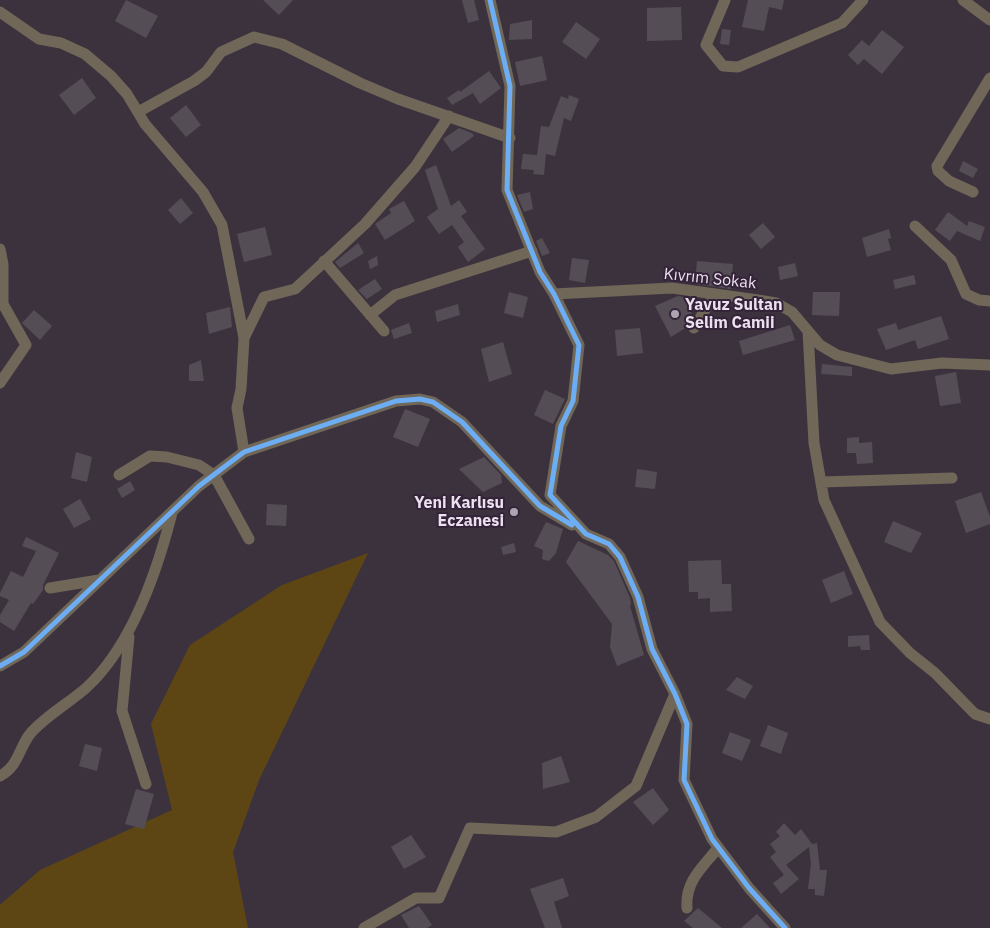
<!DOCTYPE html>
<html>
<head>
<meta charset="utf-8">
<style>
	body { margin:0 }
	canvas { display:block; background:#3b323e }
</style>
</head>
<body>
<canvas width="990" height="928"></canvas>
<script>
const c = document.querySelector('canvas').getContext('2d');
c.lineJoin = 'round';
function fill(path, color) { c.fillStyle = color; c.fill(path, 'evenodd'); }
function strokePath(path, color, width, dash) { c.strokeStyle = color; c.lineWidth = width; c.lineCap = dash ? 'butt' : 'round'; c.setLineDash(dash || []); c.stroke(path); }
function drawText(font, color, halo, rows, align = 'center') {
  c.font = font + ' "IBM Plex Sans",sans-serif'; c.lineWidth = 4; c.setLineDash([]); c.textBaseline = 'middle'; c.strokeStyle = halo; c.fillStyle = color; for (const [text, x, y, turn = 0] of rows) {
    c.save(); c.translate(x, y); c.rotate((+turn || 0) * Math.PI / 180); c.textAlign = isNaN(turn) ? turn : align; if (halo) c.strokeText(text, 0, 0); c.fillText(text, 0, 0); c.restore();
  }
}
fill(new Path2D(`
	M 368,553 L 259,780 L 233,852 L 248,928 L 0,928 L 0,905 L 40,870 L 172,810 L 151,724 L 190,645 L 282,585 Z`), '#5d4614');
fill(new Path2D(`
	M 126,0 L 158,16 L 146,38 L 115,21 Z
	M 263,0 L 293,0 L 279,15 Z
	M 462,0 L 474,0 L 479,20 L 468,23 Z
	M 748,0 L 784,0 L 782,10 L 769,7 L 764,31 L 742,27 Z
	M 681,7 L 682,40 L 647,41 L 647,8 Z
	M 532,20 L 532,39 L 509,40 L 510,24 Z
	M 576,22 L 600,39 L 586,59 L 562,42 Z
	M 722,29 L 731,30 L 729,45 L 720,44 Z
	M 882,30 L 904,47 L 882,74 L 864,59 L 858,65 L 848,55 L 862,40 L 869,46 Z
	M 542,56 L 547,80 L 520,86 L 515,62 Z
	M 489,71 L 501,88 L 480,104 L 473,93 L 452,105 L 447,98 L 459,90 L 460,92 Z
	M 82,78 L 96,98 L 74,115 L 59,95 Z
	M 569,95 L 579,99 L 571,121 L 564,118 L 555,156 L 546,154 L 544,175 L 533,174 L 534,170 L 521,169 L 523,154 L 537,155 L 541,126 L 549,127 L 561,96 L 568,99 Z
	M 186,105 L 201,125 L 186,137 L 170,118 Z
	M 459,128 L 472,133 L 474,136 L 452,152 L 443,139 Z
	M 963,161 L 978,169 L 973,178 L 959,171 Z
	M 436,165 L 451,206 L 459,200 L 467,212 L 461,216 L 485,249 L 468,262 L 458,247 L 464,242 L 452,225 L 439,234 L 427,217 L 438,209 L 425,170 Z
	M 530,192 L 533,209 L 524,212 L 517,195 Z
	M 181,198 L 193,213 L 180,224 L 168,210 Z
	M 404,201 L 415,221 L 385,240 L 375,224 L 391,213 L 389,209 Z
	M 948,212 L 967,226 L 969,221 L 985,227 L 980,241 L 957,231 L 950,241 L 935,230 Z
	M 763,223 L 775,237 L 761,249 L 749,235 Z
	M 265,227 L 272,255 L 244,262 L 237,234 Z
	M 889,229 L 891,238 L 888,239 L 891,250 L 867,257 L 862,238 Z
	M 542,238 L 550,253 L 542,256 L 536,241 Z
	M 358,243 L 364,253 L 340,268 L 335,262 Z
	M 377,256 L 378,265 L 370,269 L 368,261 Z
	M 572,258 L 589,260 L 585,283 L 569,280 Z
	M 697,261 L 733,264 L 731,289 L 695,284 Z
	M 795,263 L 798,276 L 780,280 L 778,267 Z
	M 914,275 L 916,284 L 895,289 L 893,280 Z
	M 375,279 L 382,289 L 367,299 L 358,290 Z
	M 509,292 L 528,297 L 523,318 L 504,313 Z
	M 813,292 L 840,292 L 839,316 L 812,315 Z
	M 678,296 L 684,297 L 693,316 L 687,327 L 671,337 L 655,306 Z
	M 458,304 L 460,315 L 437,322 L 435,311 Z
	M 230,307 L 232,327 L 209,334 L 206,313 Z
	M 34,310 L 52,326 L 40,340 L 22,323 Z
	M 941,316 L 949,339 L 918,349 L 915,340 L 886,350 L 877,329 L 896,323 L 898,330 Z
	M 409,323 L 412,333 L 394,339 L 391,330 Z
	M 790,325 L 795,340 L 743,355 L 739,341 Z
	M 640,328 L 643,353 L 617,356 L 615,330 Z
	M 503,342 L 512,374 L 489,382 L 481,349 Z
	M 201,360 L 204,381 L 189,381 L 189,365 Z
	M 822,364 L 852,367 L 852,376 L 821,374 Z
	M 956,372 L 961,403 L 940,406 L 935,376 Z
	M 545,390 L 565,399 L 553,424 L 534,415 Z
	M 405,409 L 430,419 L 418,447 L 393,437 Z
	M 859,437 L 859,443 L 872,442 L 873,463 L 857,464 L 856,453 L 847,453 L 847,438 Z
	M 76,452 L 92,457 L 87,482 L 71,478 Z
	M 484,457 L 501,475 L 502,483 L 483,492 L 459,469 Z
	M 637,469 L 657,472 L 655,489 L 635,487 Z
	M 130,481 L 135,490 L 122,498 L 117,489 Z
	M 981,492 L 990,517 L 990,524 L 966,533 L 955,501 Z
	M 80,499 L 91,519 L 74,528 L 63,509 Z
	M 267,504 L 287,505 L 286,526 L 266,525 Z
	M 893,521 L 922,533 L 911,553 L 884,542 Z
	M 546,522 L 563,529 L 556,553 L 549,561 L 542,559 L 543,550 L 534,546 Z
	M 26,537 L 59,553 L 43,585 L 43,590 L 33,604 L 31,603 L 14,631 L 0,622 L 0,615 L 9,600 L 0,596 L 0,593 L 11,571 L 23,577 L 36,551 L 22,546 Z
	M 578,541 L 608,555 L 614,561 L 630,598 L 631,604 L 630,606 L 644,655 L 617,666 L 610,647 L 612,624 L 566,562 Z
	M 514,543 L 516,552 L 503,555 L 501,547 Z
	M 721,560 L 722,584 L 731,584 L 732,611 L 710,612 L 710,598 L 698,599 L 698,592 L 689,592 L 688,561 Z
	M 844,571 L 853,594 L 831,603 L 822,580 Z
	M 869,635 L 870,650 L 861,650 L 860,646 L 848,647 L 848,636 Z
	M 737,677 L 753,686 L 745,699 L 726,690 Z
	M 768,725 L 788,733 L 781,754 L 760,746 Z
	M 730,732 L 751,740 L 742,761 L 722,753 Z
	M 85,744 L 102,748 L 97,771 L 79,766 Z
	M 561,756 L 570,782 L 543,789 L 542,763 Z
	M 653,788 L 669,810 L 653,825 L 633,802 Z
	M 136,789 L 154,794 L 144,829 L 125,824 Z
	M 784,823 L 795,835 L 801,829 L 812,844 L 817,843 L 820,870 L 827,870 L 824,896 L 815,895 L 815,889 L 808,889 L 811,864 L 809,847 L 786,865 L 799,879 L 781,894 L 773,883 L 784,875 L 770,857 L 776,852 L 770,844 L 780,836 L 776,832 Z
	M 411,835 L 426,857 L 404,869 L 391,847 Z
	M 563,878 L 569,896 L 554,902 L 562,928 L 545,928 L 530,889 Z
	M 419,906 L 432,925 L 427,928 L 409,928 L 401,915 Z
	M 698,908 L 722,928 L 693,928 L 684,921 Z
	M 757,914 L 770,928 L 741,928 Z`), '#544d56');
strokePath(new Path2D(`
	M 490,0 L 510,86 L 507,190 L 540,272 L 554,294 L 579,345 L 573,401 L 561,426 L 550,495 L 586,534 L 609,544 L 620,557 L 638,597 L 652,649 L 675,694 L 687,724 L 684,780 L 712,839 L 749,888 L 785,928
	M 725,0 L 706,45 L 723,66 L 738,67 L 842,23 L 863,0
	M 963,0 L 990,20
	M 0,12 L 39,39 L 61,43 L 85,54 L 111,76 L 127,94 L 145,124 L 203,192 L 222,225 L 244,338 L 241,389 L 237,408 L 244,452
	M 138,112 L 194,81 L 206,72 L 221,52 L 254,37 L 282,44 L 360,83 L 398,99 L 510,138
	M 973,192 L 949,181 L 938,171 L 937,166 L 990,78
	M 915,226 L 951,260 L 966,294 L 979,300 L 990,301
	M 0,249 L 3,264 L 3,304 L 26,345 L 0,383
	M 324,261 L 384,331
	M 554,294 L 672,288 L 758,300 L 776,303 L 792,312 L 820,345 L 837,355 L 891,369 L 942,363 L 990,365
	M 370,315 L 395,295 L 532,251
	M 694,328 L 714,295
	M 808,331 L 814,443 L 824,500 L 880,622 L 910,653 L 935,673 L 975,714 L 990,719
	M 244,338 L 264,297 L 295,289 L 365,224 L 415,167 L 449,116
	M 119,475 L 150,456 L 167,457 L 199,465 L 214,475 L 249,539
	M 822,482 L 952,478
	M 50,588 L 99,580
	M 129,637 L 122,711 L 146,784
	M 0,666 L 24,652 L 199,486 L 244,452 L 396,401 L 420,399 L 433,402 L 462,422 L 540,506 L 572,525
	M 0,776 C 18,767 19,748 30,734 C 44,717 69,703 86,688 C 132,646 157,572 172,513
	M 687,908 C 685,881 702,868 718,848
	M 364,928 L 416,898 L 439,898 L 470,828 L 556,832 L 596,817 L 636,786 L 675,694`), '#706758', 11);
strokePath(new Path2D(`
	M 490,0 L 510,86 L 507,190 L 540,272 L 554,294 L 579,345 L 573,401 L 561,426 L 550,495 L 586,534 L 609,544 L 620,557 L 638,597 L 652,649 L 675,694 L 687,724 L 684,780 L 712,839 L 749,888 L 785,928
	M 0,666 L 24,652 L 199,486 L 244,452 L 396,401 L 420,399 L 433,402 L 462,422 L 540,506 L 572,525`), '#6dadf4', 5);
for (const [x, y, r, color] of [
	[675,314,5,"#aea4b1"],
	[514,512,5,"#aea4b1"]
]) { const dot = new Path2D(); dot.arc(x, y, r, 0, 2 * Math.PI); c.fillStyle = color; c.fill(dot); strokePath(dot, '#342339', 2); }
drawText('16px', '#ece1ef', '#342339', [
	["Kıvrım Sokak",710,279,6]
]);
drawText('bold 16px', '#ece1ef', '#342339', [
	["Yavuz Sultan",685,305],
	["Selim Camii",685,323],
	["Yeni Karlısu",504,503,"right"],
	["Eczanesi",504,521,"right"]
], 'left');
</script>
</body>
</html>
